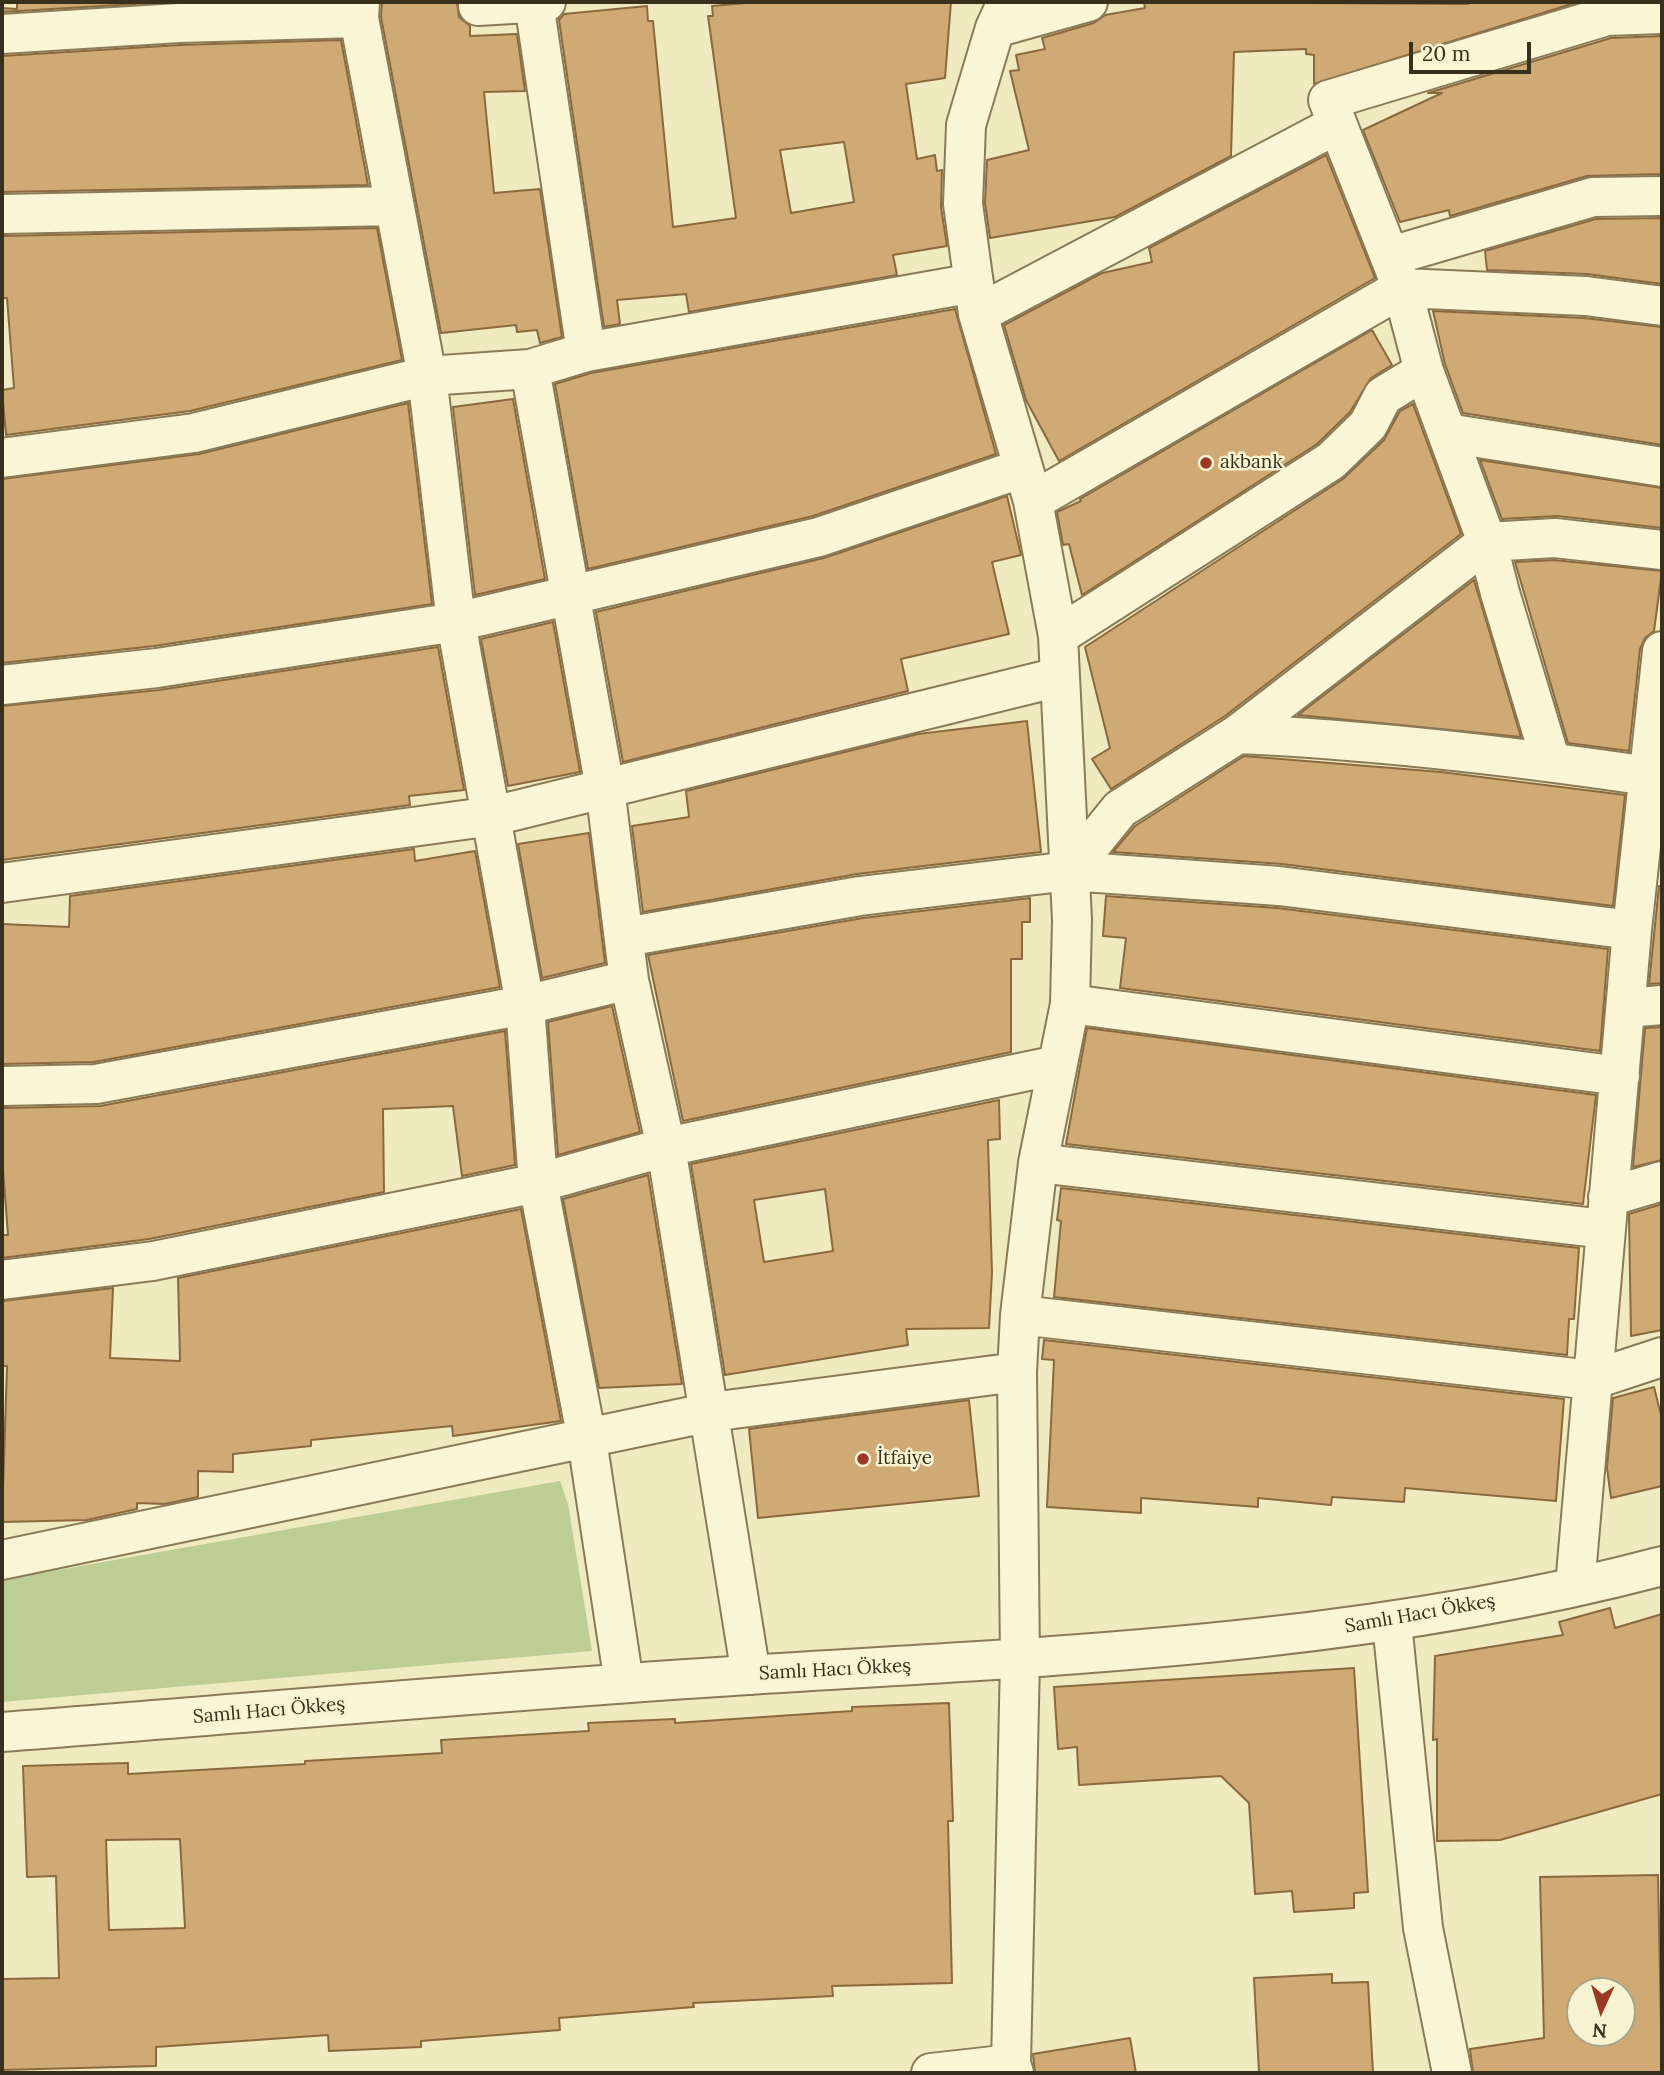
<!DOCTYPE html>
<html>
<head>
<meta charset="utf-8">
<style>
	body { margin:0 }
	#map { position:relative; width:1664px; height:2075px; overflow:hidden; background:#f0eac1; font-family:Lora,serif }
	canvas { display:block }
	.frame { position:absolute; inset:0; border:4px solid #392f1d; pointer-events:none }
	.north { position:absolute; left:1566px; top:1977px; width:70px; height:70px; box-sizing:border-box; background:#f7f2d1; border:2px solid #aba489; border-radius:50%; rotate:184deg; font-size:19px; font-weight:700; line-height:28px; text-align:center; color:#392f1d }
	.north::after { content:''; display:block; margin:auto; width:24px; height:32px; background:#9b3925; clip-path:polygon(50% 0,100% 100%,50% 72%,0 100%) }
	.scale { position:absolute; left:1409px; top:42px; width:122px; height:32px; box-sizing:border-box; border:4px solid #392f1d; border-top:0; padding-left:9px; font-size:21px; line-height:24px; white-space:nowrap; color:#392f1d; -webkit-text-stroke:5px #f7f2d1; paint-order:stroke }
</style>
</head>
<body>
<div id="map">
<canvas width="1664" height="2075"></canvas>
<div class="frame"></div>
<div class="north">N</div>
<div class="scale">20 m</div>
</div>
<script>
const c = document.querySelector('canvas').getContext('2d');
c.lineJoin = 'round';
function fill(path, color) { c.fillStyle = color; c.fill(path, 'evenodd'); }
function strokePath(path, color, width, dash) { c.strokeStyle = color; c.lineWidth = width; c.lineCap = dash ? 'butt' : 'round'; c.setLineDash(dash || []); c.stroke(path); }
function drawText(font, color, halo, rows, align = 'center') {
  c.font = font + ' Lora,serif'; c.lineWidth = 5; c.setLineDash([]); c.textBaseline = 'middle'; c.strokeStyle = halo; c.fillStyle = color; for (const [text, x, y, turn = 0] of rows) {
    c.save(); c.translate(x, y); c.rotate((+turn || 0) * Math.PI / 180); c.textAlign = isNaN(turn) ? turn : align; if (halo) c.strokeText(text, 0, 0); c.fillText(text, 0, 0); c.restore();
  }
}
fill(new Path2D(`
	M 560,1481 L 568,1504 L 592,1651 L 2,1702 L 2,1580 Z`), '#bdce94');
const building = new Path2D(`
	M 17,2 L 168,2 L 2,12 L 2,8 L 17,9 Z
	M 382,2 L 457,2 L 459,17 L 470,26 L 470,36 L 517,34 L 525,91 L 484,92 L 494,193 L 540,189 L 562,337 L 540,343 L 537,330 L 517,332 L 516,325 L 441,333 L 381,17 Z
	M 757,2 L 951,2 L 945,78 L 906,84 L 917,159 L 935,155 L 937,171 L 942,170 L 941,207 L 947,246 L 893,255 L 897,275 L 689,312 L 686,294 L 617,300 L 620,324 L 604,327 L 559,20 L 564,14 L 647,6 L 648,21 L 653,21 L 673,227 L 736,218 L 708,16 L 713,16 L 712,6 ZM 844,142 L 854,202 L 791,213 L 780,150 Z
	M 1144,2 L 1468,4 L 1469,2 L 1578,2 L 1314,84 L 1314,55 L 1306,54 L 1306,49 L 1234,52 L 1231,156 L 1115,217 L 990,238 L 985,203 L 987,160 L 1029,150 L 1010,71 L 1019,70 L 1016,55 L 1045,49 L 1042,38 L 1094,23 L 1105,15 L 1145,8 Z
	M 1662,36 L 1662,174 L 1587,176 L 1450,216 L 1449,210 L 1400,222 L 1363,130 L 1442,93 L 1428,93 L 1611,38 Z
	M 341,40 L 368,185 L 2,192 L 2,56 L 180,45 Z
	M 1326,155 L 1375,278 L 1059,461 L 1026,400 L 1004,325 L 1102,273 L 1152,262 L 1149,248 Z
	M 1662,218 L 1662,284 L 1587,274 L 1487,270 L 1485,251 L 1596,219 Z
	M 377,228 L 402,360 L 190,411 L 6,435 L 2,390 L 14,388 L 7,298 L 2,298 L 2,236 Z
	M 955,309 L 996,454 L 813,516 L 588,569 L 555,384 L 591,373 Z
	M 1433,311 L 1584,318 L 1662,327 L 1662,445 L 1463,413 L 1445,364 Z
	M 1372,330 L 1392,365 L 1371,378 L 1350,412 L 1317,444 L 1082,595 L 1069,544 L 1063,545 L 1057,512 L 1081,501 L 1080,499 Z
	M 513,399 L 545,579 L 475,595 L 453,407 Z
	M 408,403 L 432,604 L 154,646 L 2,663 L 2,479 L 199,454 Z
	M 1413,404 L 1461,534 L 1225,716 L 1111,789 L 1092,759 L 1110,748 L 1085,647 L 1343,479 L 1384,440 L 1400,411 Z
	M 1480,460 L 1662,488 L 1662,528 L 1557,516 L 1502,519 Z
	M 1007,496 L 1021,555 L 992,562 L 1009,634 L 901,659 L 908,691 L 623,762 L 596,612 L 824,558 Z
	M 1554,560 L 1662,571 L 1654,631 L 1645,638 L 1640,649 L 1629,751 L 1568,743 L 1515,562 Z
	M 1474,580 L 1521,737 L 1298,715 Z
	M 553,622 L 580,772 L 508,786 L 481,639 Z
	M 438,647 L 464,790 L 409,796 L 410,805 L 2,860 L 2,706 L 159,690 Z
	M 1027,721 L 1041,852 L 857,874 L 643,912 L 632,826 L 689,817 L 686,791 L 918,734 Z
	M 1244,756 L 1441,772 L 1625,795 L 1613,906 L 1282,864 L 1113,852 L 1135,826 Z
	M 589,833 L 605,963 L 542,978 L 518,844 Z
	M 414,849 L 415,861 L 475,851 L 500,987 L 94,1062 L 2,1064 L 2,924 L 69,927 L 70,896 Z
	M 1659,886 L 1662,886 L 1662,983 L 1649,984 Z
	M 1106,896 L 1277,908 L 1608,949 L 1600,1051 L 1120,988 L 1126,938 L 1103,936 Z
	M 1030,898 L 1030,922 L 1022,922 L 1022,959 L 1011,959 L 1011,1052 L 683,1121 L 648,955 L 863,918 Z
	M 612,1006 L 640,1132 L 558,1155 L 548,1022 Z
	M 1662,1027 L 1662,1160 L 1633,1167 L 1645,1028 Z
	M 1087,1028 L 1596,1095 L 1583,1204 L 1066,1144 Z
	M 505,1031 L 515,1165 L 462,1176 L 453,1106 L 383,1109 L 384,1192 L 149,1239 L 2,1258 L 2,1235 L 8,1235 L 2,1157 L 2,1108 L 100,1106 Z
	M 999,1100 L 1000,1139 L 988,1140 L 992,1273 L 989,1328 L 906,1329 L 908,1345 L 725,1375 L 691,1164 ZM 825,1189 L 833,1251 L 764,1262 L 754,1200 Z
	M 648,1175 L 682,1384 L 599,1388 L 563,1199 Z
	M 1061,1188 L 1579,1248 L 1574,1319 L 1569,1319 L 1567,1355 L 1054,1297 L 1061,1221 L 1057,1220 Z
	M 1662,1204 L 1662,1330 L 1631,1336 L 1629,1214 Z
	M 521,1209 L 561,1421 L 453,1436 L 452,1426 L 311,1440 L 311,1446 L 233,1454 L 233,1472 L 198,1471 L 198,1497 L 165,1504 L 137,1503 L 137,1509 L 87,1520 L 2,1522 L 7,1366 L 2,1366 L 2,1301 L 113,1288 L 110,1358 L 180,1361 L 178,1278 Z
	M 1044,1340 L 1564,1399 L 1556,1501 L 1405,1488 L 1404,1502 L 1332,1497 L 1331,1505 L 1258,1498 L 1258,1507 L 1141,1498 L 1141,1513 L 1047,1507 L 1054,1360 L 1042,1359 Z
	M 1654,1387 L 1662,1419 L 1662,1486 L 1611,1498 L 1607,1468 L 1613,1398 Z
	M 969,1400 L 979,1496 L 758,1518 L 749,1429 Z
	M 1610,1608 L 1615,1628 L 1662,1614 L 1662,1794 L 1500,1840 L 1437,1841 L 1437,1739 L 1433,1740 L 1435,1656 L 1563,1635 L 1559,1622 Z
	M 1354,1668 L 1368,1892 L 1354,1893 L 1354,1908 L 1294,1912 L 1292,1891 L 1255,1894 L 1249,1803 L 1221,1776 L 1079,1785 L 1077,1747 L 1058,1749 L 1054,1687 Z
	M 949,1703 L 953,1821 L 948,1821 L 952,1983 L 832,1986 L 833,1996 L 693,2003 L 694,2007 L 559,2018 L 560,2030 L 421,2041 L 421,2047 L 329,2051 L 328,2035 L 156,2047 L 156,2066 L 2,2070 L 2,1979 L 59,1978 L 56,1876 L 27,1877 L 23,1766 L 128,1763 L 128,1774 L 305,1764 L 305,1761 L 442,1753 L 441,1740 L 589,1731 L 588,1723 L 675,1719 L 675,1723 L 852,1711 L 852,1707 ZM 180,1839 L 185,1928 L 109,1930 L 106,1840 Z
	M 1658,1875 L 1662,2073 L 1473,2073 L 1470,2049 L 1544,2038 L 1540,1877 ZM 1580,1991 L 1622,1991 L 1622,2033 L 1580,2033 Z
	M 1332,1974 L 1332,1983 L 1368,1982 L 1373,2073 L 1259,2073 L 1254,1978 Z
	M 1130,2038 L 1136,2073 L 1035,2073 L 1033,2054 Z`);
fill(building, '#cfaa75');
strokePath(building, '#8a693d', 2);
const minor = new Path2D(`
	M 360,2 L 359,18 L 427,376 L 456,622 L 525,1005 L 538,1183 L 587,1440 L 624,1683
	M 1007,2 L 995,28 L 966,125 L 963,204 L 978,314 L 1033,501 L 1058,636 L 1072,920 L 1070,1004 L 1038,1163 L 1020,1315 L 1017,1372 L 1020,1660 L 1011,2064 L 1014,2073
	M 534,3 L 586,352
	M 478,6 L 546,2
	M 995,28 L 1088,2
	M 2,34 L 179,23 L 359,18
	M 2,214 L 394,206
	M 1391,256 L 1593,197 L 1662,196
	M 978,314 L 1336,125
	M 530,369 L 605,788 L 629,980 L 666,1147 L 751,1675
	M 1447,433 L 1662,467
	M 2,458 L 194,433 L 427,376 L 530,369 L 586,352 L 974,283
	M 1033,501 L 1402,288 L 1586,296 L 1662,306
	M 1058,636 L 1331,461 L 1368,425 L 1383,396 L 1424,371
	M 2,685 L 157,668 L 456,622 L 819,537 L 1023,468
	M 1238,734 C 1375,740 1512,756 1648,776
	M 1551,762 L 1500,593 L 1487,542 L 1424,371 L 1402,288 L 1328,100 L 1607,16 L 1662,14
	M 1070,871 L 1120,809 L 1238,734 L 1487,542 L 1555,538 L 1662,550
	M 2,883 L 493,816 L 1059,677
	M 625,937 L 860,896 L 1070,871 L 1279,886 L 1632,930
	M 1070,1004 L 1620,1076
	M 1626,1008 L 1662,1005
	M 2,1086 L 96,1084 L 525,1005 L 629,980
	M 1038,1163 L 1605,1229
	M 1608,1197 L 1662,1181
	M 2,1280 L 153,1261 L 538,1183 L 666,1147 L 1057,1065
	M 1020,1315 L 1592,1380 L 1662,1357
	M 2,1560 L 711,1412 L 1017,1372
	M 1575,1586 L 1632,930 L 1662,651
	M 1392,1623 L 1423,1928 L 1452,2073
	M 2,1732 C 250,1713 498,1691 747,1675 C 1053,1656 1364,1645 1662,1566
	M 931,2073 L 1011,2064`);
strokePath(minor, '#8a7b58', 42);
strokePath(minor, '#faf5d4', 38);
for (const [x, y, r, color] of [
	[1206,463,7,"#9b3925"],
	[863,1459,7,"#9b3925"]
]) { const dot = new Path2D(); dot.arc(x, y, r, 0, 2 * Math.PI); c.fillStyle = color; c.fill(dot); strokePath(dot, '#f7f2d1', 2.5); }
drawText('19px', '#392f1d', '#f7f2d1', [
	["akbank",1220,463],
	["İtfaiye",877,1459]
], 'left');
drawText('19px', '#392f1d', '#f7f2d1', [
	["Samlı Hacı Ökkeş",1420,1614,-10],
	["Samlı Hacı Ökkeş",835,1670,-3],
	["Samlı Hacı Ökkeş",269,1711,-5]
]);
</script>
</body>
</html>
